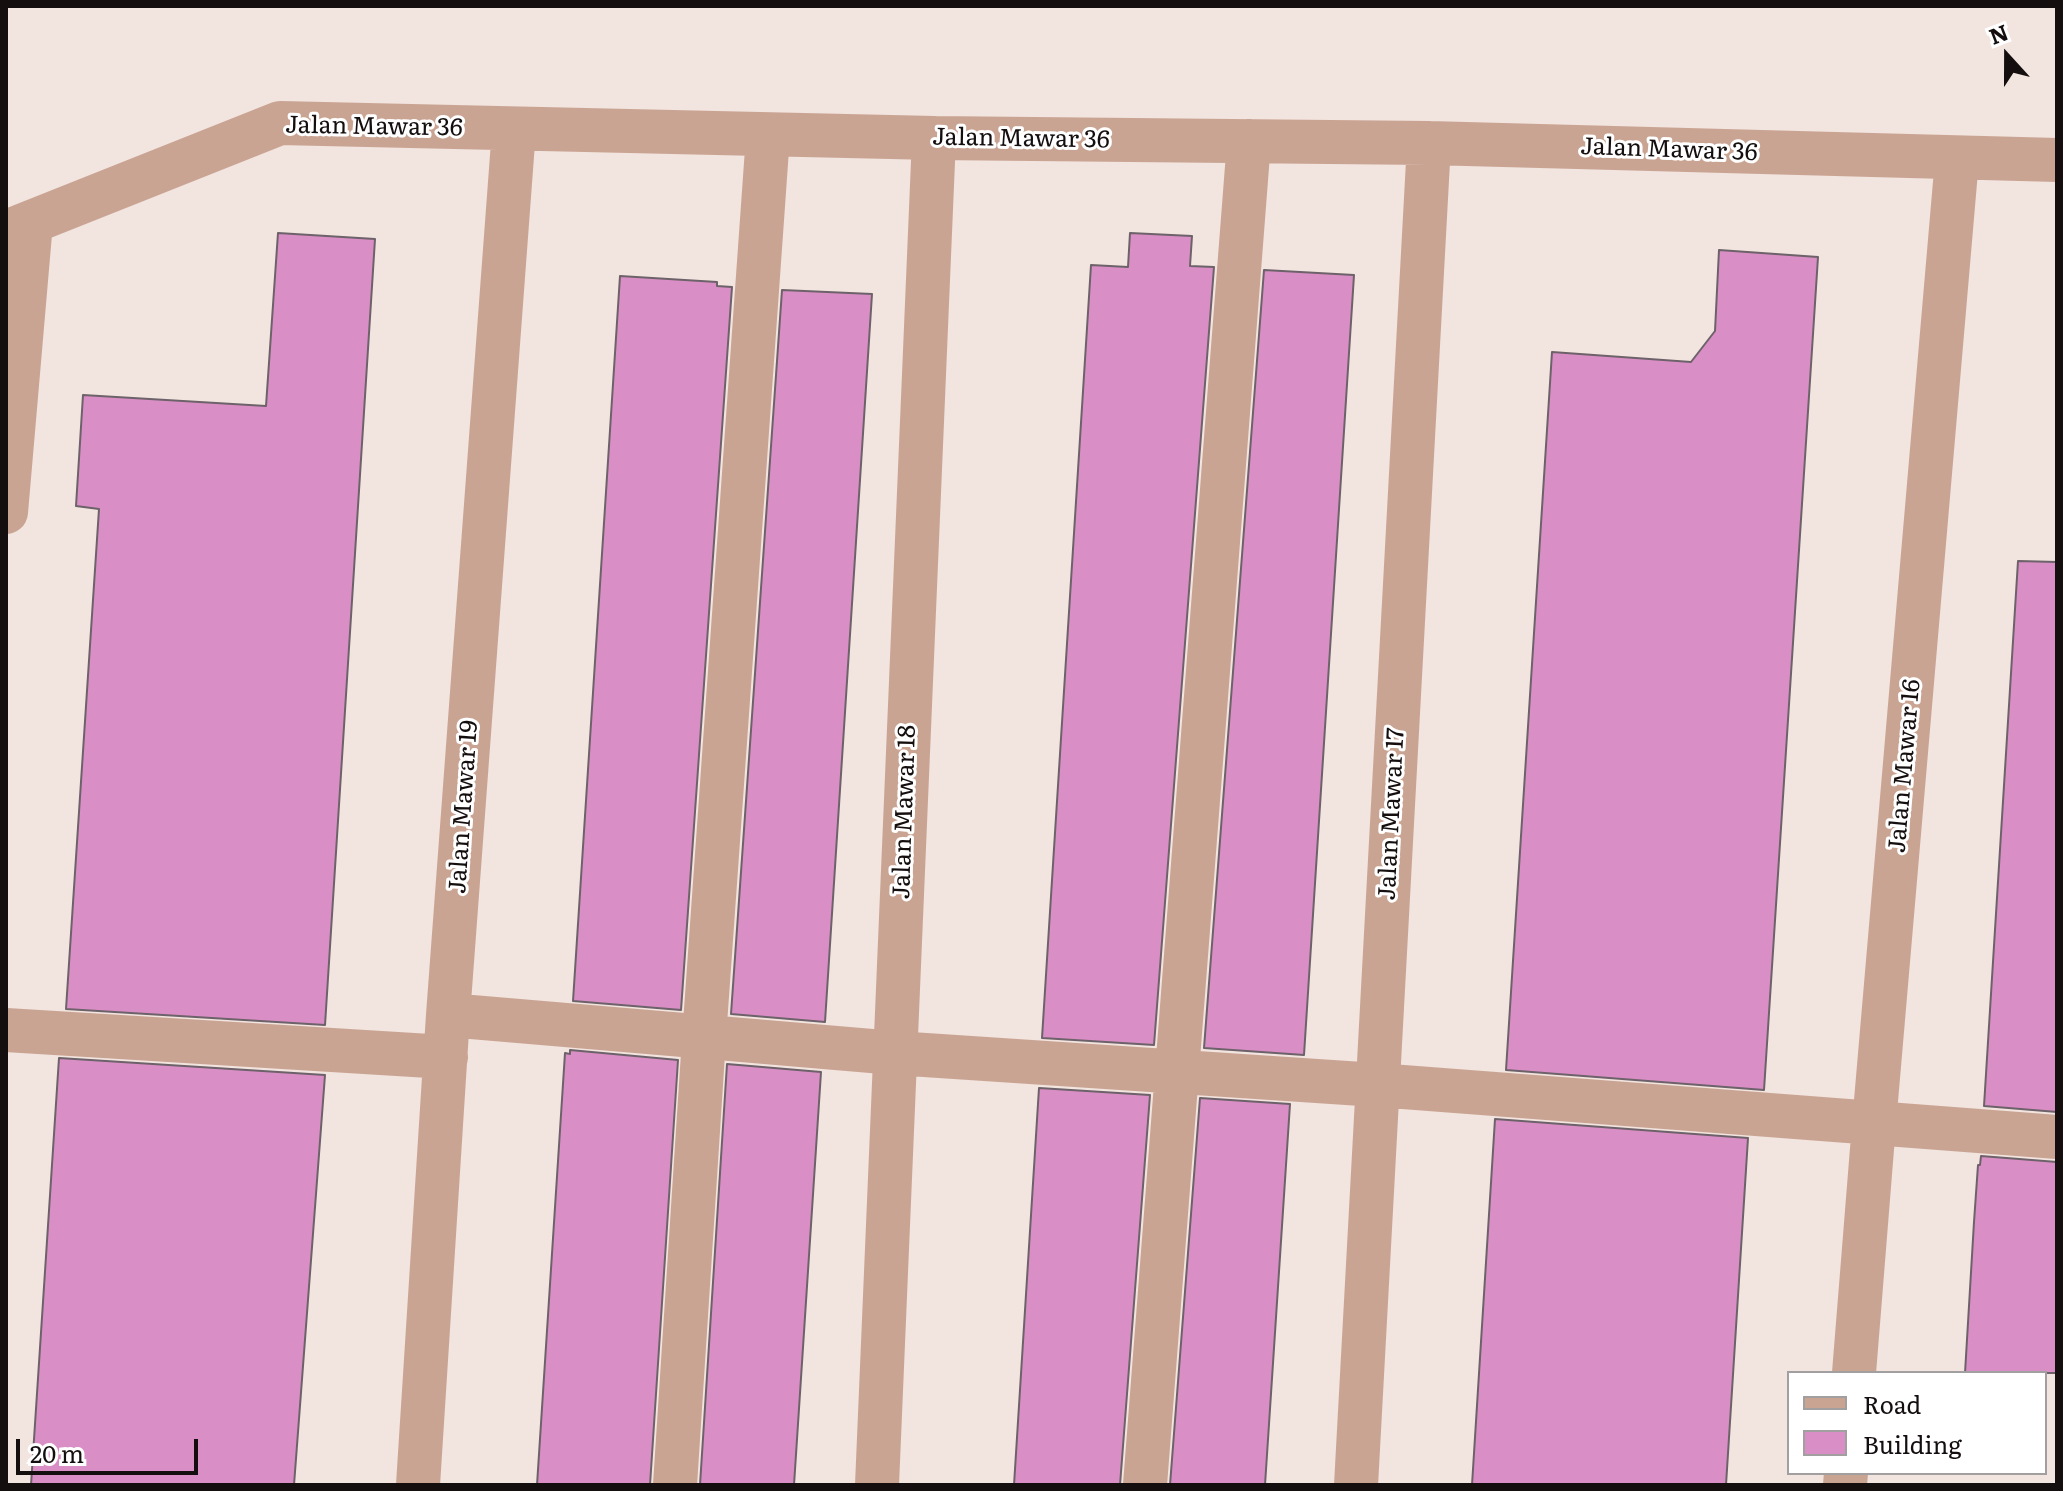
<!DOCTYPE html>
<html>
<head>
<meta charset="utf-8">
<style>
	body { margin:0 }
	#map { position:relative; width:2063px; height:1491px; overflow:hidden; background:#f2e4df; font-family:Literata,serif }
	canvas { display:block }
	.frame { position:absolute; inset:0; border:8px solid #140f0e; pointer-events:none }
	.legend { position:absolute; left:1787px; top:1371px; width:260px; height:104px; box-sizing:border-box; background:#fff; border:2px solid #a19f9f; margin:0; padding:10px 14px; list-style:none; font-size:24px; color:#140f0e }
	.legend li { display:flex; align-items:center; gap:16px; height:40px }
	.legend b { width:40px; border:2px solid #a19f9f }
	.north { position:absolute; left:1967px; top:16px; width:80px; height:80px; -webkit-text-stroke:6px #fff; paint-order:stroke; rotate:339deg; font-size:22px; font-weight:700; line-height:32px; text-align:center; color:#140f0e }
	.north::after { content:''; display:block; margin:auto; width:28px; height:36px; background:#140f0e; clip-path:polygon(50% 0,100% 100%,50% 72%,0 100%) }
	.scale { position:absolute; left:16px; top:1439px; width:182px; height:36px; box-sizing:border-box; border:4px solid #140f0e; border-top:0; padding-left:10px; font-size:24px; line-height:28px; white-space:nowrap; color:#140f0e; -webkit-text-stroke:6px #fff; paint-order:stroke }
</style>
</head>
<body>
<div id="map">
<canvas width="2063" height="1491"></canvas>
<div class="frame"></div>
<ul class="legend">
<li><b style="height:10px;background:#caa493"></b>Road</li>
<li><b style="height:22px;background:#d98fc5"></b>Building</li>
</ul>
<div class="north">N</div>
<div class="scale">20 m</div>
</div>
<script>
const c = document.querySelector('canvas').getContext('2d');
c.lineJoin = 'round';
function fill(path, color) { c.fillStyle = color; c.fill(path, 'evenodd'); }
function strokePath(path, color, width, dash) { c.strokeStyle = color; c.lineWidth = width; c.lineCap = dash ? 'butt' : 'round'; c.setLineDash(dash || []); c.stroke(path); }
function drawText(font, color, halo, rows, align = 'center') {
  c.font = font + ' Literata,serif'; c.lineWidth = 6; c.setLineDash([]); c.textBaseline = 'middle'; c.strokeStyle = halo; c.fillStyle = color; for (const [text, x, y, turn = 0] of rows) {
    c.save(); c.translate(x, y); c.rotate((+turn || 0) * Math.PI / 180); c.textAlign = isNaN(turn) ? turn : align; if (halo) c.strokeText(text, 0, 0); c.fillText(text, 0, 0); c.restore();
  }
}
const building = new Path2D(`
	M 278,233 L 375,239 L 325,1025 L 66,1009 L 99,509 L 76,506 L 83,395 L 266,406 Z
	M 1130,233 L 1192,236 L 1190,266 L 1214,267 L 1154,1045 L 1042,1038 L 1091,265 L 1128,267 Z
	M 1719,250 L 1818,257 L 1764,1090 L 1506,1070 L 1552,352 L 1691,362 L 1715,331 Z
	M 1264,270 L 1354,275 L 1304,1055 L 1204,1048 Z
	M 620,276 L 717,282 L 717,286 L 732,287 L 681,1010 L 573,1001 Z
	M 782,290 L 872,294 L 825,1022 L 731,1014 Z
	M 2018,561 L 2057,562 L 2057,1112 L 1984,1106 Z
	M 570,1050 L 678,1060 L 650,1485 L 537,1485 L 565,1053 L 570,1054 Z
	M 59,1058 L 325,1075 L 294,1485 L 31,1485 Z
	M 727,1064 L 821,1072 L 794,1485 L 700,1485 Z
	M 1039,1088 L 1150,1095 L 1120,1485 L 1014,1485 Z
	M 1200,1098 L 1290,1104 L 1265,1485 L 1170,1485 Z
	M 1495,1119 L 1748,1138 L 1726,1485 L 1472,1485 Z
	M 1981,1156 L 2057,1162 L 2057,1373 L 1965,1373 L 1974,1222 L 1978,1165 L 1980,1165 Z`);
fill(building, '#d98fc5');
strokePath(building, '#6d6269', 2);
strokePath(new Path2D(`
	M 6,232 L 280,123 L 934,138 L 1429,143 L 2057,160
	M 6,512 L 31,222
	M 448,1015 L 895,1053 L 1377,1085 L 2057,1137
	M 6,1030 L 446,1057
	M 1854,1373 L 1874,1124 L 1957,159
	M 418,1485 L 448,1015 L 514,129
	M 675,1485 L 704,1038 L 768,135
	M 877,1485 L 934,138
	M 1145,1485 L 1249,141
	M 1356,1485 L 1429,143
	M 1845,1485 L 1846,1473`), '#caa493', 44);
drawText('24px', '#140f0e', '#fff', [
	["Jalan Mawar 36",374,127,1],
	["Jalan Mawar 36",1021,139,1],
	["Jalan Mawar 36",1669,150,2],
	["Jalan Mawar 16",1905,766,-85],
	["Jalan Mawar 19",464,807,-86],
	["Jalan Mawar 18",905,812,-88],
	["Jalan Mawar 17",1392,814,-87]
]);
</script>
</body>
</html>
